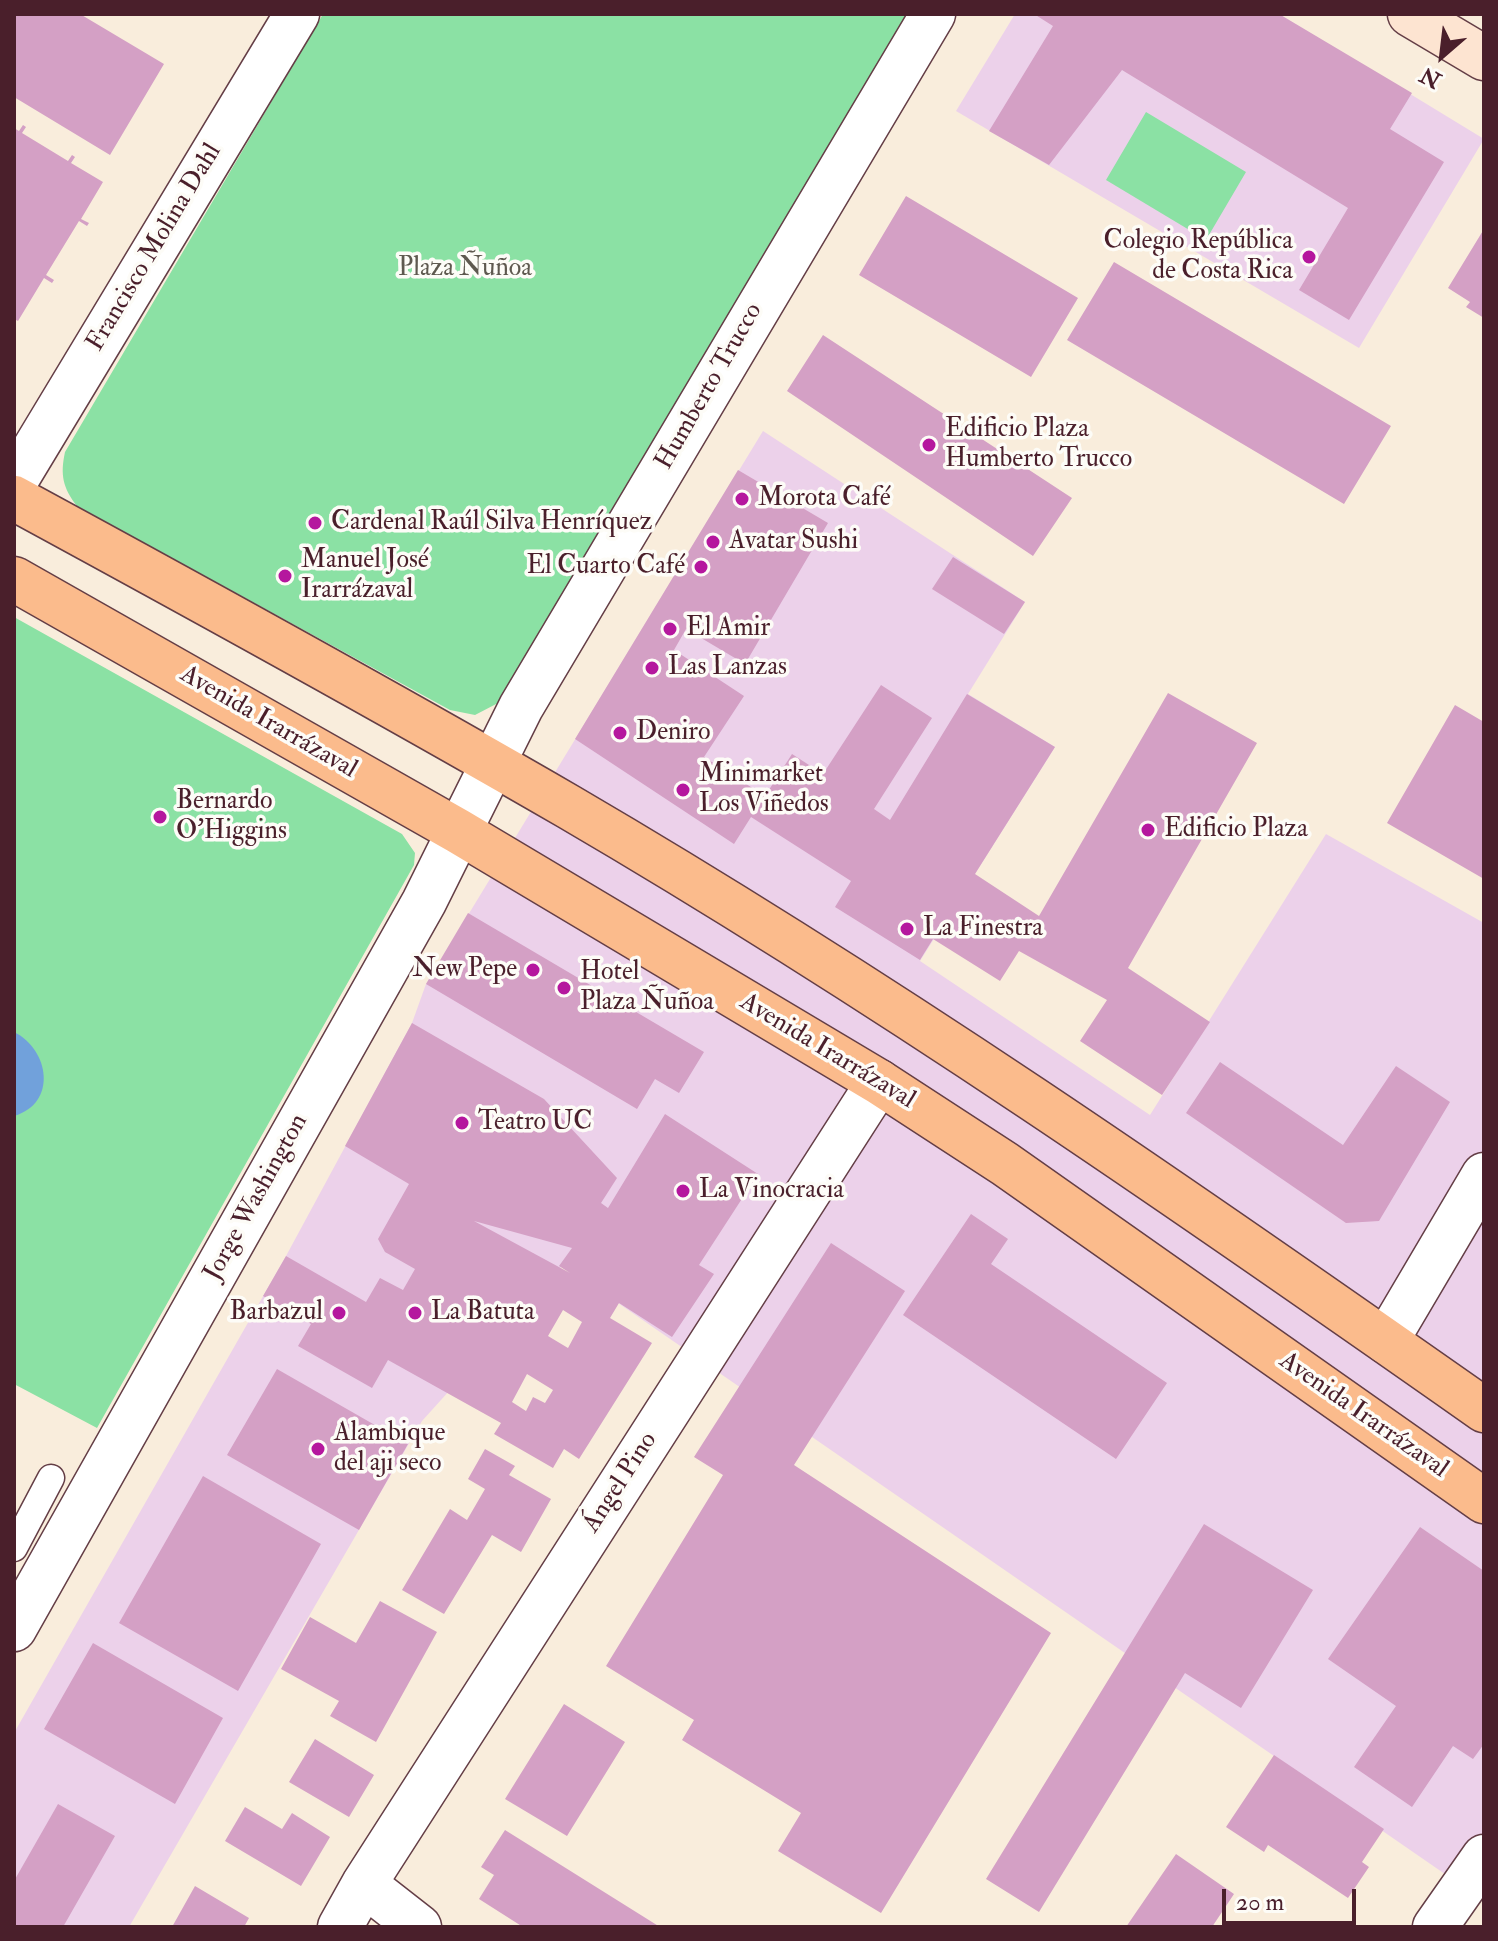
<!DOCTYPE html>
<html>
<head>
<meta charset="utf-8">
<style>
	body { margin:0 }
	#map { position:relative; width:1498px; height:1941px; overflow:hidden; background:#f9eddc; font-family:"IM FELL Double Pica",serif }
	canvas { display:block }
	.frame { position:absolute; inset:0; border:16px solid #4a1f2b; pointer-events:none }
	.north { position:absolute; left:1402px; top:16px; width:80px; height:80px; -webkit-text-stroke:6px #fdfcf7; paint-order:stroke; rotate:208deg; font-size:22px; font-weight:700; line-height:32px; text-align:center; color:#4a1f2b }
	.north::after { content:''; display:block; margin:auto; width:28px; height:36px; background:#4a1f2b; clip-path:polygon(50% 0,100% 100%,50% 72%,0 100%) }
	.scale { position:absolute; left:1222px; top:1889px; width:134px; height:36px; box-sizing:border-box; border:4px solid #4a1f2b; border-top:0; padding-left:10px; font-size:24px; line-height:28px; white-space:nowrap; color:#4a1f2b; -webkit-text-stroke:6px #fdfcf7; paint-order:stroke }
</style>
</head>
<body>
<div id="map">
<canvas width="1498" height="1941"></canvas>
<div class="frame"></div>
<div class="north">N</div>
<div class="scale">20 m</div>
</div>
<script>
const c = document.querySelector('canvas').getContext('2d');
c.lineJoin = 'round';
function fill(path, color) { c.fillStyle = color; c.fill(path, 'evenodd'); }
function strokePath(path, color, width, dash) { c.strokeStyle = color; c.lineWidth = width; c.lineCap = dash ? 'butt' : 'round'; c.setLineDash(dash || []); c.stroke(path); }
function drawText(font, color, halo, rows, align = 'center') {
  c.font = font + ' "IM FELL Double Pica",serif'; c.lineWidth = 7; c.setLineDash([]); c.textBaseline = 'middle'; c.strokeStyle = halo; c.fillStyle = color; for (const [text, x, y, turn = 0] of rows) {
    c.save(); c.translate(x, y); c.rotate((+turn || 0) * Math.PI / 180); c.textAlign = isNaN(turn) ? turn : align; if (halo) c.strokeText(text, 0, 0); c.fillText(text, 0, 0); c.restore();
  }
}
fill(new Path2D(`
	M 1015,14 L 1279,14 L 1484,139 L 1359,348 L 956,111 Z
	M 763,431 L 1025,602 L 968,694 L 1055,747 L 920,961 L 1150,1115 L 1326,834 L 1484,923 L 1484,1901 L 563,1265 L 422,1421 L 129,1927 L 14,1927 L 14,1733 L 286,1256 L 412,1023 L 426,984 Z`), '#ecd1ea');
fill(new Path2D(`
	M 323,14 L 910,14 L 500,702 L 475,715 L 450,710 L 77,506 C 63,488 60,475 65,452 Z
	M 1146,112 L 1246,172 L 1206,240 L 1106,180 Z
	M 14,617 L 402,834 L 415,853 L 414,865 L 97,1428 L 14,1384 Z`), '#8be1a4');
fill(new Path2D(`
	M 14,1032 C 49,1049 58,1103 14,1116 Z`), '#71a1db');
fill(new Path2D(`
	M 14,14 L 80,14 L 164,64 L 110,155 L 14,97 Z
	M 1034,14 L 1279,14 L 1412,93 L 1390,129 L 1444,162 L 1349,320 L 1299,290 L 1348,208 L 1122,70 L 1049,165 L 989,131 L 1053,26 Z
	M 23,125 L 26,127 L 22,133 L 68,161 L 72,155 L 75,157 L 71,163 L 103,182 L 81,219 L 89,223 L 87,226 L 79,221 L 46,275 L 54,280 L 52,283 L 44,278 L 18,321 L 14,319 L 14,128 L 19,131 Z
	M 906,196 L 1078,298 L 1031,377 L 859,275 Z
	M 1484,229 L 1484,318 L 1466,307 L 1470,302 L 1448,288 Z
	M 1114,262 L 1391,426 L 1344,504 L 1067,340 Z
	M 823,335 L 1072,498 L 1033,556 L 787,391 Z
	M 738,470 L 828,523 L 745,664 L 686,629 L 674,650 L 744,696 L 704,757 L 765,796 L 792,754 L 823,774 L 881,685 L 932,718 L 874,809 L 890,820 L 967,694 L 1055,747 L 975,874 L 1039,916 L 1168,693 L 1257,743 L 1128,968 L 1210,1022 L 1162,1095 L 1080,1041 L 1107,1000 L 1019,951 L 1000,981 L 933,939 L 920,960 L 835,907 L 851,881 L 751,817 L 734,844 L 575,739 Z
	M 953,557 L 1025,602 L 1004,634 L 932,589 Z
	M 1455,705 L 1484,722 L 1484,879 L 1387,823 Z
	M 468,913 L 704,1052 L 679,1093 L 655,1079 L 637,1109 L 426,984 Z
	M 412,1023 L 544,1099 L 617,1178 L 601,1203 L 608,1208 L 665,1114 L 758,1174 L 699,1265 L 714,1274 L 672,1337 L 619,1303 L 610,1318 L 652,1343 L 579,1459 L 564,1449 L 553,1468 L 494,1434 L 501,1423 L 388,1360 L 372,1388 L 298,1346 L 311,1324 L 263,1296 L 286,1256 L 366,1302 L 380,1278 L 403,1290 L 415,1269 L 385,1252 L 378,1239 L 409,1184 L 345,1146 ZM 474,1221 L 572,1248 L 559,1266 L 570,1273 ZM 563,1310 L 582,1322 L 568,1348 L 548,1336 ZM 527,1374 L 553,1390 L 545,1403 L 533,1397 L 526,1411 L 512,1402 Z
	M 1220,1062 L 1343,1145 L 1396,1066 L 1450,1102 L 1379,1221 L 1346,1223 L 1186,1113 Z
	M 971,1214 L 1008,1239 L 991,1264 L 1167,1383 L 1116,1459 L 903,1315 Z
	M 831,1243 L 905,1291 L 794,1465 L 1051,1633 L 881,1913 L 778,1851 L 801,1813 L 682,1740 L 694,1720 L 606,1666 L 723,1475 L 694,1457 Z
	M 277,1369 L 408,1444 L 359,1530 L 227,1455 Z
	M 485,1449 L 515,1466 L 509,1475 L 551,1499 L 521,1552 L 492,1535 L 444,1614 L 402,1590 L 450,1509 L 467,1520 L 485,1489 L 468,1479 Z
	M 203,1476 L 321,1544 L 238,1691 L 119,1623 Z
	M 1204,1524 L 1313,1590 L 1241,1708 L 1185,1673 L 1039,1912 L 986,1879 Z
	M 1420,1527 L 1484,1571 L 1484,1744 L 1473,1759 L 1453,1746 L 1412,1807 L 1354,1767 L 1396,1706 L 1328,1659 Z
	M 380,1601 L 437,1632 L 376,1742 L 330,1716 L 339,1701 L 281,1669 L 310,1617 L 356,1643 Z
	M 93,1643 L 223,1718 L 175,1804 L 44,1729 Z
	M 564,1704 L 625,1742 L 567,1836 L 505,1799 Z
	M 315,1739 L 374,1775 L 349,1817 L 289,1782 Z
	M 1274,1755 L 1384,1829 L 1362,1862 L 1369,1867 L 1348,1898 L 1268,1845 L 1264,1852 L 1226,1827 Z
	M 58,1804 L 115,1836 L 63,1927 L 14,1927 L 14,1881 Z
	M 245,1807 L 282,1829 L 292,1813 L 330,1837 L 301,1886 L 225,1841 Z
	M 505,1830 L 660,1927 L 523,1927 L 479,1899 L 494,1875 L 481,1867 Z
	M 1176,1854 L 1234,1894 L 1212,1927 L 1126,1927 Z
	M 195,1886 L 249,1918 L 244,1927 L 172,1927 Z`), '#d4a0c5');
const service = new Path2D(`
	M 14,1548 L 51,1478`);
const minor = new Path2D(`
	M 14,483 L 297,14
	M 1386,1341 L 1484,1175
	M 14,1629 L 424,902 L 521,707 L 933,14
	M 364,1884 L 419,1927
	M 340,1927 L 364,1884 L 879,1082`);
const tertiary = new Path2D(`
	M 1435,1927 L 1484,1857`);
const secondary = new Path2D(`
	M 1410,14 L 1484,58`);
const primary = new Path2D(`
	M 14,498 C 200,599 386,701 569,807 C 884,991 1185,1200 1484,1410
	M 14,579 L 458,831 L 879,1082 L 1005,1164 L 1484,1501`);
strokePath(service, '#643e46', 29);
strokePath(minor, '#643e46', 47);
strokePath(tertiary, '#643e46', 47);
strokePath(secondary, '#643e46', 47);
strokePath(primary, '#643e46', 47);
strokePath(service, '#fff', 26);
strokePath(minor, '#fff', 44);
strokePath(tertiary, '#fff', 44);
strokePath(secondary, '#fde4d1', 44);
strokePath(primary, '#fbbb8c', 44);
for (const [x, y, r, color] of [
	[1309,257,8,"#b5179e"],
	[929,445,8,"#b5179e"],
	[742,499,8,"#b5179e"],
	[315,523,8,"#b5179e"],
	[713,542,8,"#b5179e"],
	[701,567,8,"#b5179e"],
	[285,576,8,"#b5179e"],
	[670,629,8,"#b5179e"],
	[652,668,8,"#b5179e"],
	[620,733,8,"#b5179e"],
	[683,790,8,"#b5179e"],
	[160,817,8,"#b5179e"],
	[1148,830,8,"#b5179e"],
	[907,929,8,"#b5179e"],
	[533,970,8,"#b5179e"],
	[564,988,8,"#b5179e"],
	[462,1123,8,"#b5179e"],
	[683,1191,8,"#b5179e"],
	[339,1313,8,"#b5179e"],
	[415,1313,8,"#b5179e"],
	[318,1449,8,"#b5179e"]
]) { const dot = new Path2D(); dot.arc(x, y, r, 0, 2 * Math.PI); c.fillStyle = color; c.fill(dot); strokePath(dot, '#fdfcf7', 3); }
drawText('26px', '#4a1f2b', '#fdfcf7', [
	["Colegio República",1293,242,"right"],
	["de Costa Rica",1293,272,"right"],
	["Edificio Plaza",945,430],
	["Humberto Trucco",945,460],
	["Morota Café",758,499],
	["Cardenal Raúl Silva Henríquez",331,523],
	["Avatar Sushi",729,542],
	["Manuel José",301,561],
	["Irarrázaval",301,591],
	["El Cuarto Café",685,567,"right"],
	["El Amir",686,629],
	["Las Lanzas",668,668],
	["Deniro",636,733],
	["Minimarket",699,775],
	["Los Viñedos",699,805],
	["Bernardo",176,802],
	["O'Higgins",176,832],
	["Edificio Plaza",1164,830],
	["La Finestra",923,929],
	["New Pepe",517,970,"right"],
	["Hotel",580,973],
	["Plaza Ñuñoa",580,1003],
	["Teatro UC",478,1123],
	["La Vinocracia",699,1191],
	["Barbazul",323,1313,"right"],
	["La Batuta",431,1313],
	["Alambique",334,1434],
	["del aji seco",334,1464]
], 'left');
drawText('26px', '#4a1f2b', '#fdfcf7', [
	["Francisco Molina Dahl",155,248,-59],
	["Humberto Trucco",710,387,-60],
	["Avenida Irarrázaval",268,723,30],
	["Avenida Irarrázaval",827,1052,31],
	["Jorge Washington",257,1198,-61],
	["Avenida Irarrázaval",1363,1416,35],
	["Ángel Pino",621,1483,-57]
]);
drawText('26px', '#5e594f', '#fdfcf7', [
	["Plaza Ñuñoa",465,269]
]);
</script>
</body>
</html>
